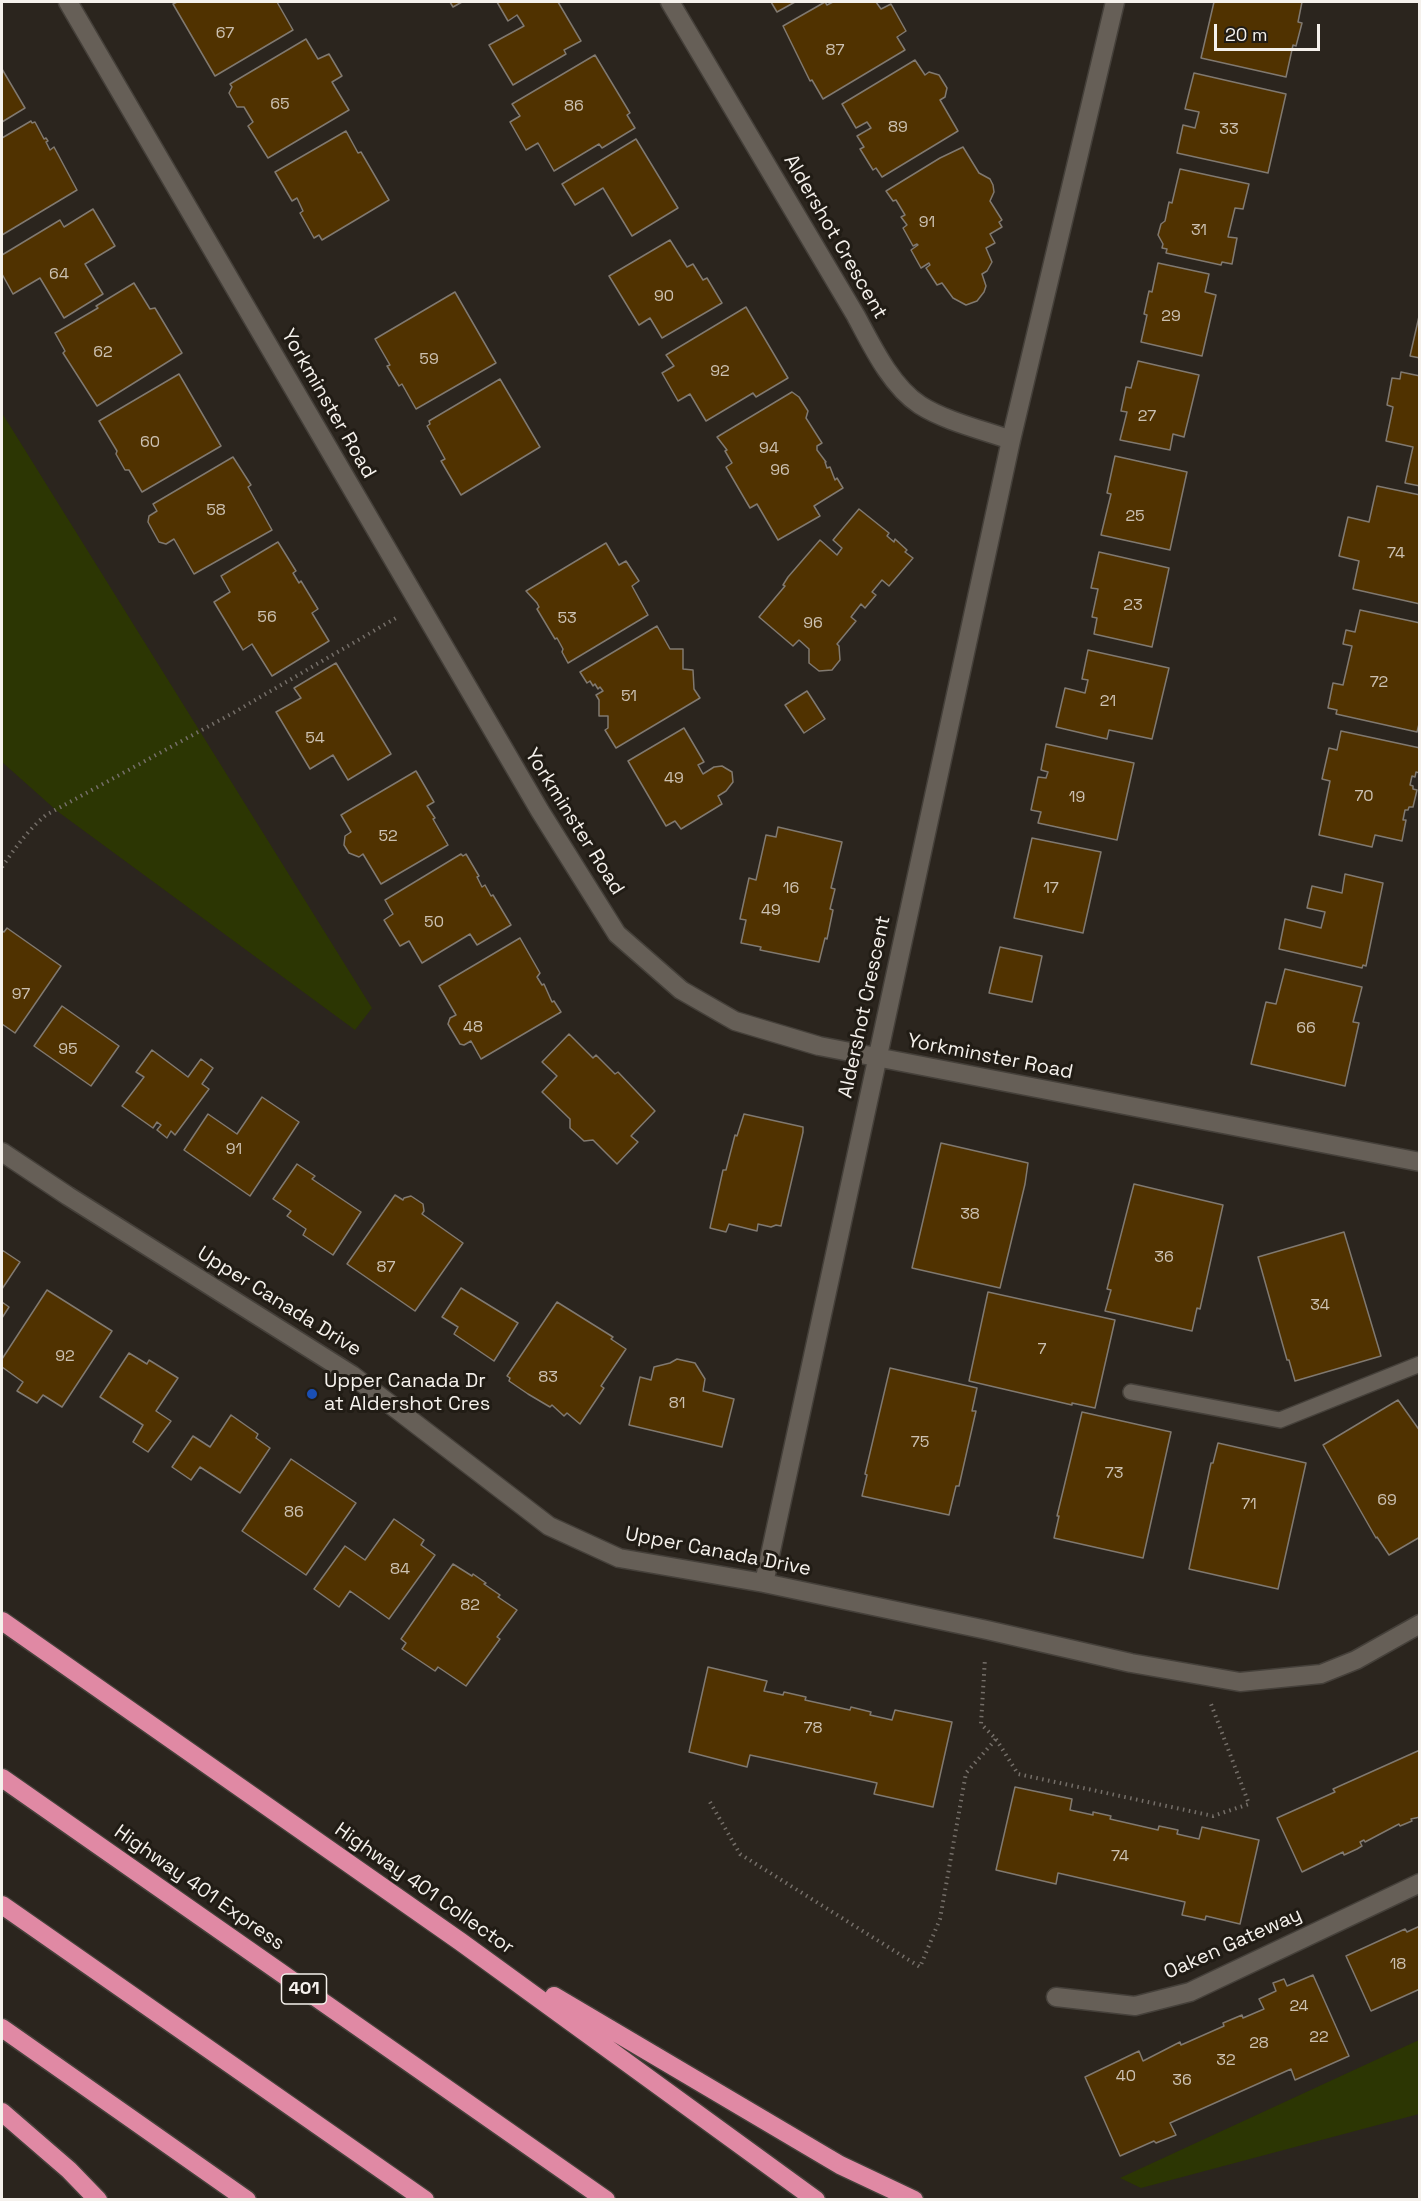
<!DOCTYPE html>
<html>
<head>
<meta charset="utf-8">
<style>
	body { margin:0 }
	#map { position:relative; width:1421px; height:2201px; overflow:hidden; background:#2b251e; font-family:"Space Grotesk",sans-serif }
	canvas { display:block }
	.frame { position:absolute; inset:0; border:3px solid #f5f1ec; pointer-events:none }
	.scale { position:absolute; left:1214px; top:24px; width:106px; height:27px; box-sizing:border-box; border:3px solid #f5f1ec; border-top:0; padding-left:8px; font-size:18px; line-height:21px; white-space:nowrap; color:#f5f1ec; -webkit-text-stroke:4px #211c15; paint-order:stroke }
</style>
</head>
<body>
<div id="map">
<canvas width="1421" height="2201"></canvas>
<div class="frame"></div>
<div class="scale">20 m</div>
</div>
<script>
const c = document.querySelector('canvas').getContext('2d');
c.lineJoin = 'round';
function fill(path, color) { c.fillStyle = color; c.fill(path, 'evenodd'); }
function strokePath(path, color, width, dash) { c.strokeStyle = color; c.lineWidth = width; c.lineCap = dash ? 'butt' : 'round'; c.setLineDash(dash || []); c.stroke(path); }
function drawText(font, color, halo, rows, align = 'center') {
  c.font = font + ' "Space Grotesk",sans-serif'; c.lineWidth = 6; c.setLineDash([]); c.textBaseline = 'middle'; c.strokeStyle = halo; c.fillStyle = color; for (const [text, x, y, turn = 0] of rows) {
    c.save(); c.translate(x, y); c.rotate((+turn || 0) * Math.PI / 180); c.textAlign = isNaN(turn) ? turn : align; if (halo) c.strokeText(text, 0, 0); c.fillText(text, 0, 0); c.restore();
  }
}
fill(new Path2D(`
	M 2,413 L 372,1008 L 355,1030 L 57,811 L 2,762 Z
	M 1419,2040 L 1419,2114 L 1141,2188 L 1120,2178 Z`), '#2c3603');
const building = new Path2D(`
	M 177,2 L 277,2 L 293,30 L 215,76 L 173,4 Z
	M 450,2 L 462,2 L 453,7 Z
	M 497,2 L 558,2 L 581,41 L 564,50 L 566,54 L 513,85 L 489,45 L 524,26 L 517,15 L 508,21 Z
	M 771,2 L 795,2 L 777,12 Z
	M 825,2 L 827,5 L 833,2 L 876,2 L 881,9 L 891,4 L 906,31 L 897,37 L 905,50 L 823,99 L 812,80 L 810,81 L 783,26 Z
	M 1214,2 L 1302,2 L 1298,22 L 1302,23 L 1296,46 L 1293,45 L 1286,77 L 1201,58 Z
	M 306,39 L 318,59 L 329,54 L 342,76 L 332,82 L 349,110 L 268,158 L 248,126 L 253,122 L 244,107 L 237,107 L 229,93 L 232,87 L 230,84 Z
	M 595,55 L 630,113 L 627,115 L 635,128 L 602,148 L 599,144 L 554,171 L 538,143 L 526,150 L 510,122 L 520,116 L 512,104 Z
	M 915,60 L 925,75 L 929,72 L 939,75 L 947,88 L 945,97 L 940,100 L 958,131 L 882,177 L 876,168 L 873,170 L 860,149 L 864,147 L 857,136 L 871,128 L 867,122 L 856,128 L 842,104 Z
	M 2,69 L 25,108 L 2,122 Z
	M 1194,73 L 1286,94 L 1268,173 L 1177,153 L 1183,125 L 1195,128 L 1199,112 L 1185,109 Z
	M 31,121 L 32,123 L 35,122 L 44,139 L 46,138 L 48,141 L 46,142 L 50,150 L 54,147 L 77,190 L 2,235 L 2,138 Z
	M 346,131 L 358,153 L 361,152 L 389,200 L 322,240 L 319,235 L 314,238 L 300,213 L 303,211 L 297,198 L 292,201 L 275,172 Z
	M 636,139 L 678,208 L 632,236 L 603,188 L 575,205 L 562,184 Z
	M 963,147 L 979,173 L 990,179 L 993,185 L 994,192 L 990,201 L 1002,220 L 999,222 L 1002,227 L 990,234 L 995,243 L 986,248 L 992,262 L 987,271 L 982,274 L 986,286 L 984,292 L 977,301 L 966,305 L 953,298 L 942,283 L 937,285 L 926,268 L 930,265 L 929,263 L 921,268 L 911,250 L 918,245 L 917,244 L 913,246 L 903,228 L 907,225 L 901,217 L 905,215 L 896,200 L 893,201 L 886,191 L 940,158 Z
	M 1180,169 L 1249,184 L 1243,209 L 1235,208 L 1228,237 L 1237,238 L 1232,264 L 1222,262 L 1221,265 L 1166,253 L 1167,249 L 1162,248 L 1163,244 L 1158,235 L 1161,224 L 1165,221 L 1169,202 L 1172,203 Z
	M 93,209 L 115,246 L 85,264 L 103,294 L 64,318 L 40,278 L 13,294 L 2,274 L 2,255 L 60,220 L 64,227 Z
	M 670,240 L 687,267 L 693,264 L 703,280 L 707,278 L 722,303 L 662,338 L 650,318 L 639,325 L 609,276 Z
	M 1158,263 L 1209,274 L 1205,292 L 1216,295 L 1202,356 L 1141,342 L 1147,315 L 1144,314 L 1149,291 L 1152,292 Z
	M 134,283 L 150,309 L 155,308 L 182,353 L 97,406 L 63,353 L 65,351 L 55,333 L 98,308 L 96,306 Z
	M 455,292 L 496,363 L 416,409 L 402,384 L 399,386 L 387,366 L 390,365 L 375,339 Z
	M 746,307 L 788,378 L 756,397 L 753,393 L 706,421 L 690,394 L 678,401 L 662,373 L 674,366 L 666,355 Z
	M 1420,312 L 1420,358 L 1410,356 Z
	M 1138,361 L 1199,375 L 1184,437 L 1173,434 L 1170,450 L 1120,440 L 1127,412 L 1121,411 L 1126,387 L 1131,388 Z
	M 1401,372 L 1420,376 L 1420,486 L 1405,483 L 1413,447 L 1386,441 L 1393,407 L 1387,405 L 1392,378 L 1400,379 Z
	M 179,374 L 221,446 L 142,492 L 129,470 L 125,470 L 116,454 L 117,451 L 99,421 Z
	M 500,379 L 540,447 L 461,495 L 441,461 L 445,459 L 427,426 L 430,424 L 429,421 Z
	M 792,392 L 799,397 L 808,411 L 806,418 L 822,443 L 817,446 L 817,450 L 826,462 L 825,462 L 827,468 L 830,467 L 835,480 L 837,478 L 843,488 L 814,506 L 820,516 L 778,540 L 757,504 L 750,508 L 726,467 L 732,463 L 725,451 L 727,450 L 717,437 Z
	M 1115,456 L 1187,472 L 1170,550 L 1101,535 L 1111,494 L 1107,493 Z
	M 233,457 L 251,485 L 248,487 L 272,530 L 194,574 L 174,539 L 166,544 L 159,542 L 148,522 L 149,516 L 157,511 L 153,504 Z
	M 1377,486 L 1420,495 L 1420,604 L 1353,589 L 1359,561 L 1339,556 L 1348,517 L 1369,522 Z
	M 859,509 L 889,533 L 887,536 L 894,542 L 895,539 L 907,550 L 905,552 L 913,558 L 889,586 L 882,580 L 872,592 L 876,595 L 865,608 L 861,604 L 851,617 L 856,621 L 837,644 L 839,646 L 840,660 L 832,670 L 819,671 L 809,663 L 809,649 L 799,640 L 793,646 L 759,617 L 785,586 L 783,585 L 788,577 L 820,540 L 837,555 L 842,548 L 833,540 Z
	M 278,542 L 296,571 L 293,573 L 299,583 L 301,581 L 318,609 L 312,613 L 329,641 L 272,676 L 252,644 L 243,650 L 214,602 L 230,592 L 221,576 Z
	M 606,543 L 619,565 L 626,561 L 639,581 L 632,586 L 648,615 L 568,663 L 562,652 L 563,649 L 557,638 L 555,639 L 537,609 L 539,607 L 537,603 L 526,591 Z
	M 1099,552 L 1169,568 L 1152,647 L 1094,634 L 1097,618 L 1092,617 L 1098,589 L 1091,588 Z
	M 1360,610 L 1420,623 L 1420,720 L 1417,732 L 1336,714 L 1337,710 L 1328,708 L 1333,683 L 1343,685 L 1352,646 L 1343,644 L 1346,630 L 1355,632 Z
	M 657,626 L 670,649 L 683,649 L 683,669 L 693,670 L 694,689 L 700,698 L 616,748 L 605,730 L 608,728 L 608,716 L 599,716 L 599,700 L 596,695 L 603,691 L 600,687 L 598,689 L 595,684 L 593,686 L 590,681 L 587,683 L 580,672 Z
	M 1088,650 L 1169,668 L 1152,739 L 1109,730 L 1107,739 L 1056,727 L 1065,688 L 1085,693 L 1088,680 L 1082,679 Z
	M 336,663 L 391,754 L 348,780 L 333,755 L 310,769 L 276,712 L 301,698 L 294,688 Z
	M 807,691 L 825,719 L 804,733 L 785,705 Z
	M 684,728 L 704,762 L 698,765 L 703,774 L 714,767 L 722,766 L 732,772 L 733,782 L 726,791 L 718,796 L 722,804 L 681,829 L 675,821 L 666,826 L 628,761 Z
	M 1341,731 L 1420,748 L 1420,773 L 1416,772 L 1415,777 L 1412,776 L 1410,785 L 1413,786 L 1413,789 L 1417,790 L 1413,807 L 1409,807 L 1408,810 L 1405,810 L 1403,820 L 1406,820 L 1402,841 L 1375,835 L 1372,847 L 1319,835 L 1330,781 L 1322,779 L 1329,748 L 1337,750 Z
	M 1046,744 L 1134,763 L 1117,840 L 1038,823 L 1041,812 L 1031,810 L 1038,777 L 1046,778 L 1048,772 L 1041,770 Z
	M 416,771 L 434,802 L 427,806 L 435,818 L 433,819 L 448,845 L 381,884 L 363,854 L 359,857 L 349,853 L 344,845 L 345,836 L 351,832 L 341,815 Z
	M 778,827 L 842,842 L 831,888 L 835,889 L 830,909 L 833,910 L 827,939 L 825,938 L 819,962 L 760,950 L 761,947 L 741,943 L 746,920 L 740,919 L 749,878 L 756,880 L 766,835 L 776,837 Z
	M 1032,838 L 1101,852 L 1083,933 L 1014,918 Z
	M 461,854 L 463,856 L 466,854 L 479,876 L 477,877 L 482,887 L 485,885 L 491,896 L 493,895 L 511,925 L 477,945 L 470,934 L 422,963 L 409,941 L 400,946 L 384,920 L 393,914 L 385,900 Z
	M 1345,874 L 1383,883 L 1366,966 L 1363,965 L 1362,968 L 1279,949 L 1285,919 L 1321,928 L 1325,912 L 1307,908 L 1312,886 L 1342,893 Z
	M 7,928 L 61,966 L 15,1033 L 2,1024 L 2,931 L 4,932 Z
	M 520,938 L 540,973 L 537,977 L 542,985 L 544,984 L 552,1002 L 554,1001 L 561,1012 L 481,1059 L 471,1041 L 464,1045 L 460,1044 L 448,1024 L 450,1018 L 456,1015 L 439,986 Z
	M 1000,947 L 1042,956 L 1032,1002 L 989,993 Z
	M 1285,969 L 1362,987 L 1353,1022 L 1359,1023 L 1345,1086 L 1251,1064 L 1266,1002 L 1276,1004 Z
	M 62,1006 L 119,1046 L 91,1086 L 34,1046 Z
	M 569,1034 L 593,1058 L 596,1055 L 615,1074 L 618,1072 L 655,1111 L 631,1136 L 638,1142 L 617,1164 L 593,1140 L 584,1141 L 570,1128 L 570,1119 L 542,1092 L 557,1076 L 542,1062 Z
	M 152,1050 L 188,1077 L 201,1059 L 213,1068 L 202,1084 L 209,1089 L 175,1135 L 171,1131 L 167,1138 L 157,1130 L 161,1125 L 157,1122 L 153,1128 L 122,1106 L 144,1077 L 136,1072 Z
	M 262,1097 L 299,1122 L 250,1196 L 184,1150 L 208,1114 L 237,1134 Z
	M 744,1114 L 803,1127 L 803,1132 L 781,1226 L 776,1225 L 771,1227 L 758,1224 L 757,1231 L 729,1224 L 726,1232 L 710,1228 L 723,1170 L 726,1170 L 735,1135 L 737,1136 Z
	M 941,1143 L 1028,1163 L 1025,1184 L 1000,1288 L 912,1268 Z
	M 297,1164 L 315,1176 L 312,1179 L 361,1212 L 333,1255 L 303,1235 L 306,1229 L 287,1216 L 291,1211 L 273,1199 Z
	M 1134,1184 L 1223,1205 L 1200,1309 L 1197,1308 L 1192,1331 L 1105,1311 L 1111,1290 L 1107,1289 Z
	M 395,1195 L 403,1200 L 404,1198 L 411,1196 L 423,1204 L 424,1211 L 422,1214 L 463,1243 L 415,1311 L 347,1264 Z
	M 1344,1232 L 1381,1356 L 1295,1381 L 1289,1360 L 1287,1360 L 1258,1257 Z
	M 2,1250 L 20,1262 L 2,1289 Z
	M 461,1288 L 518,1323 L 494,1361 L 454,1334 L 458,1327 L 442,1317 Z
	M 47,1290 L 112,1331 L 62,1407 L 43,1395 L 37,1403 L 17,1391 L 23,1382 L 2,1367 L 2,1359 Z
	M 988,1292 L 1115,1320 L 1095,1408 L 1072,1403 L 1072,1405 L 969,1381 Z
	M 2,1302 L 9,1307 L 2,1318 Z
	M 557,1302 L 613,1337 L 611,1339 L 626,1349 L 601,1386 L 604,1388 L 580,1424 L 567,1413 L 564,1416 L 552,1405 L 550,1407 L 528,1394 L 509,1381 L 510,1378 L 507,1376 Z
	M 129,1353 L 147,1364 L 149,1360 L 178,1378 L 156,1411 L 171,1421 L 148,1452 L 133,1442 L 143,1425 L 100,1397 Z
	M 677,1359 L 695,1363 L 705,1379 L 703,1391 L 734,1399 L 722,1447 L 629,1425 L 640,1377 L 651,1380 L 654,1367 L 670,1363 Z
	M 890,1368 L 977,1388 L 972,1411 L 976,1411 L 959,1486 L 956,1486 L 949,1515 L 862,1496 L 867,1475 L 865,1474 Z
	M 1398,1400 L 1420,1431 L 1420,1537 L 1389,1555 L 1377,1537 L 1376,1538 L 1323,1445 Z
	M 1082,1412 L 1171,1432 L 1143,1558 L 1054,1538 L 1059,1516 L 1057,1516 Z
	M 231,1415 L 258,1434 L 256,1438 L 270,1448 L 240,1493 L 200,1467 L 191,1480 L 172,1467 L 193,1436 L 210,1447 Z
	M 1218,1443 L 1306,1463 L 1278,1589 L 1189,1569 L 1211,1463 L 1213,1463 Z
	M 291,1459 L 356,1503 L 306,1575 L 242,1531 Z
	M 394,1519 L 424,1540 L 421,1545 L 435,1555 L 389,1619 L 350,1591 L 339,1607 L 314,1589 L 345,1546 L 365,1560 Z
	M 453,1564 L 472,1576 L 473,1574 L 486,1583 L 484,1584 L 500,1595 L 498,1597 L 517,1610 L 497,1637 L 500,1639 L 466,1686 L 438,1667 L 435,1671 L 402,1649 L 406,1643 L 401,1639 Z
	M 708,1667 L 767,1681 L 764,1691 L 783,1695 L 784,1692 L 806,1697 L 805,1700 L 850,1710 L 851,1707 L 871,1712 L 870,1715 L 892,1720 L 895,1710 L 952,1722 L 933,1807 L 874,1794 L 877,1783 L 750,1755 L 747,1767 L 689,1752 Z
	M 1420,1750 L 1420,1817 L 1411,1819 L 1412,1821 L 1400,1826 L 1399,1824 L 1365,1842 L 1364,1840 L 1360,1842 L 1362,1846 L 1357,1849 L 1344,1855 L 1343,1852 L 1302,1872 L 1277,1818 L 1335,1792 L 1333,1789 Z
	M 1015,1787 L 1072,1799 L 1070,1810 L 1093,1815 L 1093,1812 L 1111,1816 L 1110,1819 L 1158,1830 L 1159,1826 L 1178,1830 L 1177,1834 L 1199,1839 L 1202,1827 L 1259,1840 L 1240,1924 L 1206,1916 L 1205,1920 L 1182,1915 L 1185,1902 L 1058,1873 L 1056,1884 L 996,1870 Z
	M 1420,1926 L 1420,1989 L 1371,2011 L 1346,1956 L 1405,1929 L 1407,1932 Z
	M 1313,1975 L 1349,2056 L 1295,2080 L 1291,2069 L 1170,2123 L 1176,2135 L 1156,2143 L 1154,2141 L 1120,2156 L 1085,2077 L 1139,2051 L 1143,2061 L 1180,2042 L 1181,2045 L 1224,2026 L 1223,2023 L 1242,2015 L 1243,2018 L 1264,2009 L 1259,1999 L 1276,1991 L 1273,1983 L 1284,1979 L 1287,1986 Z`);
fill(building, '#503200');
strokePath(building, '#807970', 1.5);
const service = new Path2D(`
	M 1131,1392 L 1280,1420 L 1420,1364`);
const minor = new Path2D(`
	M 68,2 L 540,811 L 617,934 L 681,990 L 735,1021 L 819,1046 L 1420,1162
	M 670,2 L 856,316 C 872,346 891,386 920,405 C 945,421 983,430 1011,440
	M 2,1152 L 68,1196 L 352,1375 L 549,1526 L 619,1558 L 764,1583 L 987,1630 L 1131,1663 L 1240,1682 L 1321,1674 L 1356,1660 L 1420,1624
	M 764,1583 L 1011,440 L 1115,2
	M 1056,1997 L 1135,2006 L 1190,1992 L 1420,1883`);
const motorway = new Path2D(`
	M 2,1621 L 461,1942 L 816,2200
	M 2,1778 L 606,2200
	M 2,1905 L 425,2200
	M 554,1996 L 840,2165 L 914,2200
	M 2,2028 L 247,2200
	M 2,2112 L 69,2170 L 98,2200`);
strokePath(service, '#45403a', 18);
strokePath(minor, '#45403a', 21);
strokePath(motorway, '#45403a', 21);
strokePath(new Path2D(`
	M 2,867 C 15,848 28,830 46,815 L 233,713 L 396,618
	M 996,1739 L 1018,1774 L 1213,1816 L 1249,1804 L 1211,1704
	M 710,1802 L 740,1854 L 920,1967 L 940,1919 L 966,1773 L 996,1739 L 981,1724 L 985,1658`), '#756f69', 4, [1.5, 4.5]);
strokePath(service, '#665f57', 15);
strokePath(minor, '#665f57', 18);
strokePath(motorway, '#e089a4', 18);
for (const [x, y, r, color] of [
	[312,1394,6,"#1a4fb4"]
]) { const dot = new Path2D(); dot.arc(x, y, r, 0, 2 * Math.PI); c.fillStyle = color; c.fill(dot); strokePath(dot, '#211c15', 2); }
drawText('16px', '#ccc1b1', null, [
	["67",225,34],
	["87",835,51],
	["65",280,105],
	["86",574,107],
	["89",898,128],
	["33",1229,130],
	["91",927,223],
	["31",1199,231],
	["64",59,275],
	["90",664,297],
	["29",1171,317],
	["62",103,353],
	["59",429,360],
	["92",720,372],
	["27",1147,417],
	["60",150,443],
	["94",769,449],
	["96",780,471],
	["58",216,511],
	["25",1135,517],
	["74",1396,554],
	["23",1133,606],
	["56",267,618],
	["53",567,619],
	["96",813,624],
	["72",1379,683],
	["51",629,697],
	["21",1108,702],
	["54",315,739],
	["49",674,779],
	["70",1364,797],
	["19",1077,798],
	["52",388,837],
	["16",791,889],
	["17",1051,889],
	["49",771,911],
	["50",434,923],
	["97",21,995],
	["48",473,1028],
	["66",1306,1029],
	["95",68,1050],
	["91",234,1150],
	["38",970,1215],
	["36",1164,1258],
	["87",386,1268],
	["34",1320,1306],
	["7",1042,1350],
	["92",65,1357],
	["83",548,1378],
	["81",677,1404],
	["75",920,1443],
	["73",1114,1474],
	["69",1387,1501],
	["71",1249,1505],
	["86",294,1513],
	["84",400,1570],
	["82",470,1606],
	["78",813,1729],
	["74",1120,1857],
	["18",1398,1965],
	["24",1299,2007],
	["22",1319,2038],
	["28",1259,2044],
	["32",1226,2061],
	["40",1126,2077],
	["36",1182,2081]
]);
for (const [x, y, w] of [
	[304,1989,45]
]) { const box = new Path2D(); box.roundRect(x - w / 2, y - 15, w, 30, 4.5); c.fillStyle = '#211c15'; c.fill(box); strokePath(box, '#f5f1ec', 1.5); }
drawText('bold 18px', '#f5f1ec', null, [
	["401",304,1989]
]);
drawText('20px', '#f5f1ec', '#211c15', [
	["Aldershot Crescent",835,237,60],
	["Yorkminster Road",328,404,60],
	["Yorkminster Road",574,822,58],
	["Aldershot Crescent",865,1007,-78],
	["Yorkminster Road",990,1057,11],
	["Upper Canada Drive",279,1302,32],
	["Upper Canada Drive",718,1552,11],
	["Highway 401 Express",199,1888,35],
	["Highway 401 Collector",424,1889,35],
	["Oaken Gateway",1233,1944,-24]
]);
drawText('20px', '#f5f1ec', '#211c15', [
	["Upper Canada Dr",324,1382],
	["at Aldershot Cres",324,1405]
], 'left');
</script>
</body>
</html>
